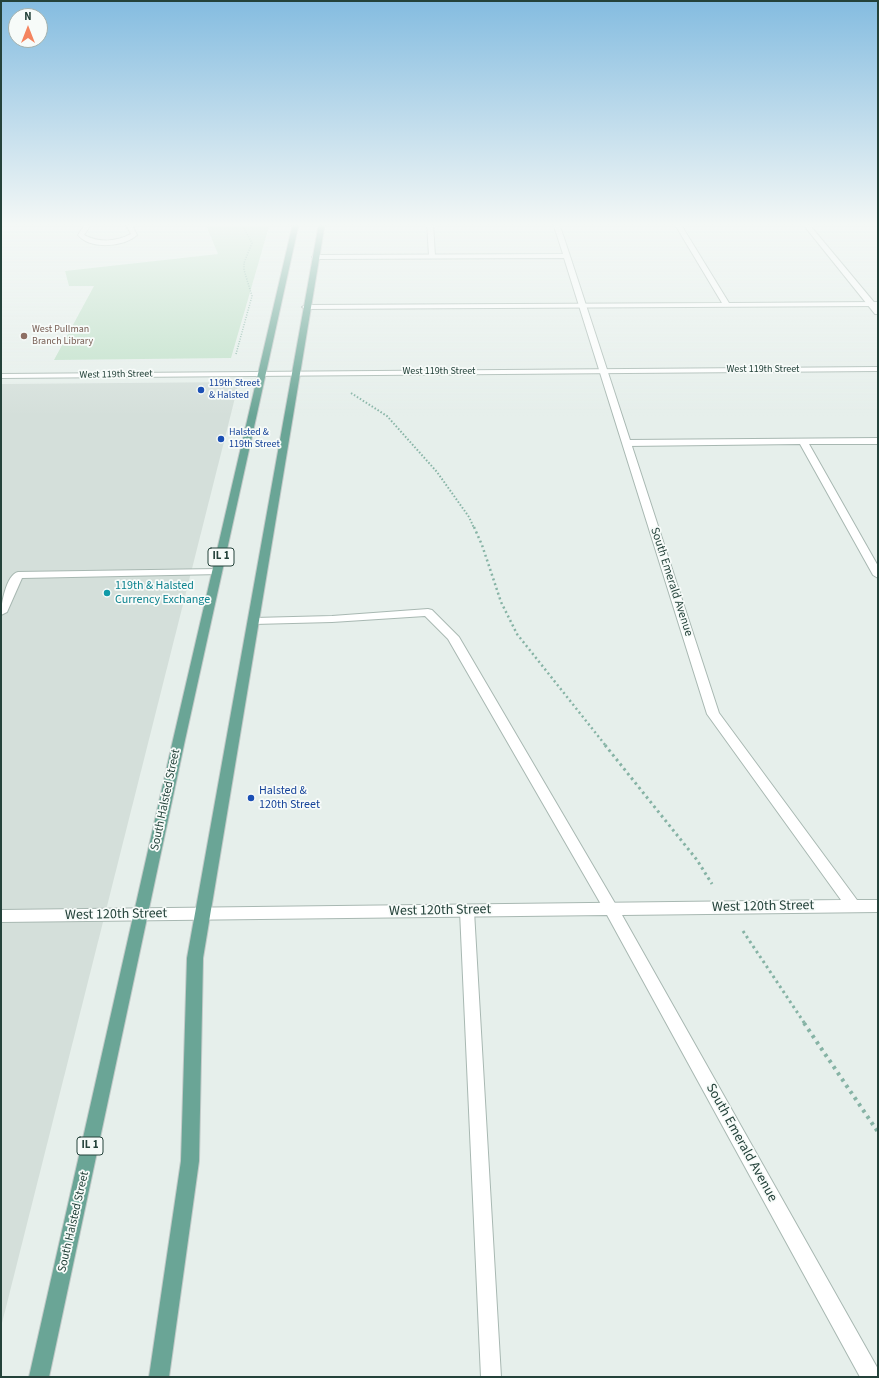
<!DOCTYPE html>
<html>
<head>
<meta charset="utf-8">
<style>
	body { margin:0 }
	#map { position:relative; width:879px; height:1378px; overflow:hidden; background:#e6efeb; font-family:"Source Sans 3",sans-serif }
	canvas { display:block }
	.frame { position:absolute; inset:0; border:2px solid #24423a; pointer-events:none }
	.north { position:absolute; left:8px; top:8px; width:40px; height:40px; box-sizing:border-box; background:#f7fbf9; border:1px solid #a3b1ad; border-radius:50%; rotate:0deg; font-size:11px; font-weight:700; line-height:16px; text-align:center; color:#24423a }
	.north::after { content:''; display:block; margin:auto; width:14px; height:18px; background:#f4845f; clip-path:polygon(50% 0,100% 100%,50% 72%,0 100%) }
</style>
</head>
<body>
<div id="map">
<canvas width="879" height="1378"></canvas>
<div class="frame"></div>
<div class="north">N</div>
</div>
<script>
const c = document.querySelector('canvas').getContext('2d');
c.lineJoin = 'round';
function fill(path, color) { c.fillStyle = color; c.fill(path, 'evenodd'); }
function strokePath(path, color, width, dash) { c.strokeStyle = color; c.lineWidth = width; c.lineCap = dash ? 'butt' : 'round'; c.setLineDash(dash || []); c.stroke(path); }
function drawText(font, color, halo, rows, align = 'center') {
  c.font = font + ' "Source Sans 3",sans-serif'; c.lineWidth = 3.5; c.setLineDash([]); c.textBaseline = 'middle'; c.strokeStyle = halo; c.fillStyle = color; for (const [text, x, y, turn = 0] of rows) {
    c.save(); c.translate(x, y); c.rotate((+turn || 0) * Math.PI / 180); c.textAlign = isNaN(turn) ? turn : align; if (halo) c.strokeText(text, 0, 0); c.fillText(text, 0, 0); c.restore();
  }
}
fill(new Path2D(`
	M 239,382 L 1,1327 L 1,384 Z`), '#d4dfda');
fill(new Path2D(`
	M 205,223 L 270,223 L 231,358 L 54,360 L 94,286 L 69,286 L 65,271 L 218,254 Z`), '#bfe0c8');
const service = new Path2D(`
	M 86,223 L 92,223 L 84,235 C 99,243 116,242 131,234 L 125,223 L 131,223 L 137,235 C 124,247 90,250 78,235 Z
	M 427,223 L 433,223 L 435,256 L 432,258 L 429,256 Z
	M 674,223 L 680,223 L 729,303 L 878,302 L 878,306 L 306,309 L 302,307 L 306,305 L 722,303 Z
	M 878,438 L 878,444 L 809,444 L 878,566 L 878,578 L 873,575 L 800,444 L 627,446 L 623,443 L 627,440 Z
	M 217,569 L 222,572 L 221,574 L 22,578 L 7,612 L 1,615 C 1,605 6,575 18,572 Z
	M 428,609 L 432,610 L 459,637 L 616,905 L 618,909 L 616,913 L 611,915 L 606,913 L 448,639 L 425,616 L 332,622 L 254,624 L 248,621 L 254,618 L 332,616 Z
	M 467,905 L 472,907 L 474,911 L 501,1377 L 481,1377 L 460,911 L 462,907 Z`);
const minor = new Path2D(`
	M 553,223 L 559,223 L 570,256 L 719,713 L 857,900 L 878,900 L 878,912 L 622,915 L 878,1369 L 878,1377 L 860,1377 L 607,915 L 1,922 L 1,910 L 841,900 L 707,714 L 564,258 L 315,259 L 312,257 L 315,255 L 563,254 Z
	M 802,223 L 808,223 L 878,307 L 878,314 L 875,314 Z`);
const tertiary = new Path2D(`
	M 878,367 L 878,371 L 1,378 L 1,374 Z`);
const primary = new Path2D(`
	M 293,223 L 299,223 L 185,740 L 49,1377 L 29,1377 L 173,740 Z
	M 319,223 L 325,223 L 203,958 L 199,1161 L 169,1377 L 149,1377 L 181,1161 L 187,958 Z`);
strokePath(service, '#a8b8b2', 2);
strokePath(minor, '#a8b8b2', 2);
strokePath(tertiary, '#a8b8b2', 2);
strokePath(primary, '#c2cac8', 2);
strokePath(new Path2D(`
	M 236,354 L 252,296 L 244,270 L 244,263 L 252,243 L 241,223`), '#86b3a5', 1.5, [1, 1.5]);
strokePath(new Path2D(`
	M 351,393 L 387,416 L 437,472 L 469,517 L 474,528`), '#86b3a5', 2, [1.5, 2]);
strokePath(new Path2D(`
	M 474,527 L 482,545 L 501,602 L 517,634 L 606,746`), '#86b3a5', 2.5, [2, 3]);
strokePath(new Path2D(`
	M 605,745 L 697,860 L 712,884
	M 743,931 L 805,1024`), '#86b3a5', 3, [2.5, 3.5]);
strokePath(new Path2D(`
	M 804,1023 L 878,1132`), '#86b3a5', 4, [3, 4.5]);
fill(service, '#fff');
fill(minor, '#fff');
fill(tertiary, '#fff');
fill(primary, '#6aa596');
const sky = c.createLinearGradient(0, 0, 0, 416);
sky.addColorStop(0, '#84bce0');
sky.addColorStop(0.54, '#f4f8f6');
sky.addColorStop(1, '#f4f8f600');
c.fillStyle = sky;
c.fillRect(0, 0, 879, 416);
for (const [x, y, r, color] of [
	[24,336,4,"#8d6e63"],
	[201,390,4,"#1a4fb4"],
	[221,439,4,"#1a4fb4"],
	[107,593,4,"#0f9aa8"],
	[251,798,4,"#1a4fb4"]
]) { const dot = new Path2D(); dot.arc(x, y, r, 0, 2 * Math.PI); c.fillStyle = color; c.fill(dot); strokePath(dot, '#f7fbf9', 1.5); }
drawText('10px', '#785e54', '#f7fbf9', [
	["West Pullman",32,330],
	["Branch Library",32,342]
], 'left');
drawText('10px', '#24423a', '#f7fbf9', [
	["West 119th Street",763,370],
	["West 119th Street",439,372],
	["West 119th Street",116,375,-1]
]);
drawText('10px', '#164399', '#f7fbf9', [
	["119th Street",209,384],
	["& Halsted",209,396],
	["Halsted &",229,433],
	["119th Street",229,445]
], 'left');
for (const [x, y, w] of [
	[221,557,26],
	[90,1146,26]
]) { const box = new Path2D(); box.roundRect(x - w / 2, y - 9, w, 18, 3); c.fillStyle = '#f7fbf9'; c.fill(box); strokePath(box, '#24423a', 1); }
drawText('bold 11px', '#24423a', null, [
	["IL 1",221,557],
	["IL 1",90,1146]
]);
drawText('12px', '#24423a', '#f7fbf9', [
	["South Emerald Avenue",671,582,72],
	["South Halsted Street",166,800,-78],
	["South Halsted Street",74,1222,-77]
]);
drawText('12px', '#0d838f', '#f7fbf9', [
	["119th & Halsted",115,586],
	["Currency Exchange",115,600]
], 'left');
drawText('12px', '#164399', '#f7fbf9', [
	["Halsted &",259,791],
	["120th Street",259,805]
], 'left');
drawText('14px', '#24423a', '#f7fbf9', [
	["West 120th Street",763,907,-1],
	["West 120th Street",440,911,-1],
	["West 120th Street",116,915,-1],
	["South Emerald Avenue",741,1143,61]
]);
</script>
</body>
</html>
